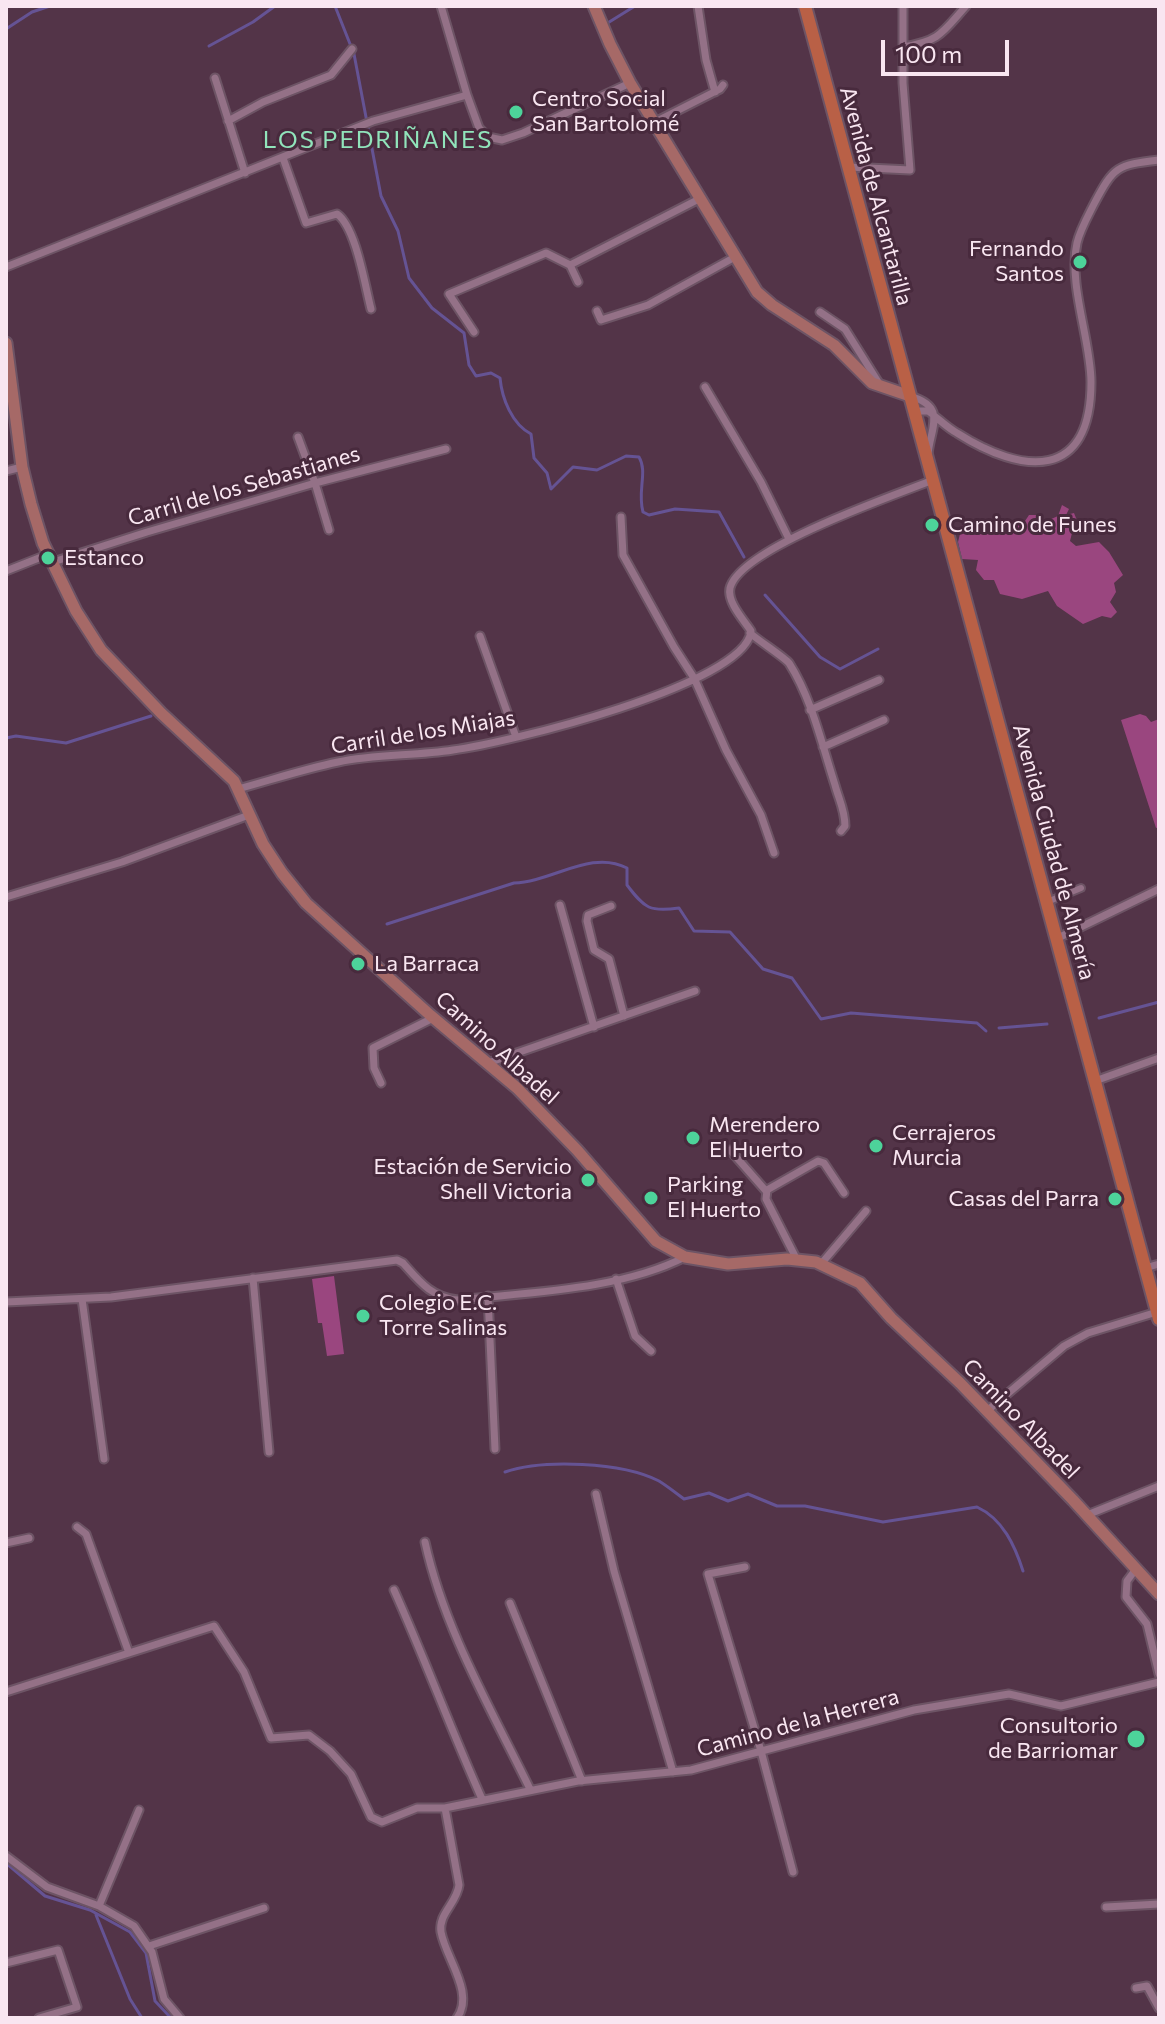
<!DOCTYPE html>
<html>
<head>
<meta charset="utf-8">
<style>
	body { margin:0 }
	#map { position:relative; width:1165px; height:2024px; overflow:hidden; background:#533448; font-family:Commissioner,sans-serif }
	canvas { display:block }
	.frame { position:absolute; inset:0; border:8px solid #f9e6f1; pointer-events:none }
	.scale { position:absolute; left:881px; top:40px; width:128px; height:36px; box-sizing:border-box; border:4px solid #f9e6f1; border-top:0; padding-left:10px; font-size:24px; line-height:28px; white-space:nowrap; color:#f9e6f1; -webkit-text-stroke:6px #482a3d; paint-order:stroke }
</style>
</head>
<body>
<div id="map">
<canvas width="1165" height="2024"></canvas>
<div class="frame"></div>
<div class="scale">100 m</div>
</div>
<script>
const c = document.querySelector('canvas').getContext('2d');
c.lineJoin = 'round';
function fill(path, color) { c.fillStyle = color; c.fill(path, 'evenodd'); }
function strokePath(path, color, width, dash) { c.strokeStyle = color; c.lineWidth = width; c.lineCap = dash ? 'butt' : 'round'; c.setLineDash(dash || []); c.stroke(path); }
function drawText(font, color, halo, rows, align = 'center') {
  c.font = font + ' Commissioner,sans-serif'; c.lineWidth = 6; c.setLineDash([]); c.textBaseline = 'middle'; c.strokeStyle = halo; c.fillStyle = color; for (const [text, x, y, turn = 0] of rows) {
    c.save(); c.translate(x, y); c.rotate((+turn || 0) * Math.PI / 180); c.textAlign = isNaN(turn) ? turn : align; if (halo) c.strokeText(text, 0, 0); c.fillText(text, 0, 0); c.restore();
  }
}
fill(new Path2D(`
	M 1062,505 L 1069,509 L 1066,515 L 1074,513 L 1078,523 L 1073,529 L 1070,541 L 1076,546 L 1099,542 L 1109,552 L 1123,575 L 1114,583 L 1116,592 L 1110,602 L 1117,612 L 1111,618 L 1102,616 L 1083,624 L 1057,606 L 1048,591 L 1022,599 L 1000,594 L 994,580 L 984,580 L 976,570 L 978,560 L 962,559 L 958,542 L 963,522 L 1016,526 L 1017,523 L 1025,521 L 1029,515 L 1038,515 L 1042,523 L 1058,516 Z
	M 1140,714 L 1146,716 L 1151,722 L 1159,719 L 1159,827 L 1156,828 L 1121,720 Z
	M 334,1276 L 344,1354 L 327,1356 L 322,1323 L 318,1323 L 312,1279 Z`), '#9a467f');
strokePath(new Path2D(`
	M 335,6 L 354,54 L 381,196 L 398,231 L 409,278 L 432,308 L 464,333 L 469,365 L 476,376 L 491,373 L 500,378 C 502,399 512,424 531,434 L 534,458 L 547,473 L 551,489 L 573,467 L 597,470 L 626,456 L 639,457 C 648,472 637,491 643,512 L 649,515 L 675,509 L 719,512 L 744,557
	M 606,24 L 635,6
	M 6,29 L 32,12 L 50,6
	M 209,46 L 253,22 L 275,6
	M 765,595 L 820,657 L 840,669 L 878,649
	M 6,738 L 16,736 L 66,743 L 151,716
	M 387,924 L 514,883 C 552,882 591,849 627,868 L 627,885 C 645,909 650,912 679,908 L 694,931 L 730,932 L 763,969 L 792,978 L 821,1019 L 851,1013 L 977,1023 L 986,1031
	M 1099,1018 L 1159,1002
	M 999,1028 L 1047,1024
	M 505,1472 C 543,1459 622,1462 659,1481 C 667,1486 676,1493 684,1499 L 709,1493 L 728,1501 L 748,1494 L 777,1506 L 805,1506 L 883,1522 L 977,1507 C 1003,1519 1015,1546 1023,1571
	M 6,1863 L 45,1896 L 90,1910 L 130,1932 L 146,1953 L 155,2001 L 171,2018
	M 96,1915 L 130,1999 L 142,2018`), '#655394', 3);
const pedestrian = new Path2D(`
	M 1047,902 L 1081,888`);
const minor = new Path2D(`
	M 441,6 L 467,95
	M 698,6 L 706,60 L 715,92
	M 903,47 C 940,41 942,33 966,6
	M 215,78 L 245,173
	M 228,121 L 263,102 L 331,75 L 352,49
	M 653,123 L 720,89 L 723,85
	M 283,158 L 306,223 L 337,214 C 356,227 365,286 371,309
	M 848,167 L 910,170 L 903,83 L 903,6
	M 6,267 L 373,121 L 467,95 L 479,128 L 488,137 L 502,140 L 523,133 L 630,83
	M 578,282 L 570,265 L 699,199
	M 597,311 L 601,320 L 648,305 L 735,257
	M 820,312 L 845,329 L 880,385
	M 474,332 L 449,294 L 546,253 L 570,265
	M 705,387 L 761,482 L 789,539
	M 910,396 C 947,407 931,426 928,454
	M 915,416 L 920,411 L 928,411 C 938,418 946,427 957,433 C 1023,475 1091,481 1091,382 C 1091,341 1068,284 1077,243 C 1080,230 1088,216 1094,204 C 1114,166 1117,165 1159,160
	M 298,437 L 315,483 L 329,530
	M 6,471 L 22,467
	M 621,517 L 623,555 L 674,647 L 694,678 L 726,750 L 761,815 L 774,853
	M 53,562 L 147,532 L 315,483 L 446,449
	M 6,571 L 49,554
	M 750,633 C 759,641 784,657 789,663 C 812,699 822,745 835,785 C 839,800 845,810 845,826 L 841,831
	M 480,636 L 516,737
	M 810,710 L 879,680
	M 823,747 L 884,720
	M 238,789 C 271,780 304,769 338,762 C 375,754 415,756 453,750 C 503,744 746,685 751,631 C 743,619 727,602 730,588 C 740,548 893,496 933,480
	M 6,897 L 122,862 L 249,815
	M 560,905 L 594,1027
	M 611,906 L 588,915 L 587,921 L 594,950 L 609,959 L 624,1016
	M 1056,939 L 1159,889
	M 488,1063 L 695,991
	M 1095,1081 L 1159,1058
	M 381,1083 L 374,1068 L 373,1048 L 433,1018
	M 730,1150 L 766,1191
	M 797,1260 L 766,1199 L 767,1190 L 818,1161 L 824,1163 L 844,1193
	M 821,1264 L 866,1211
	M 1145,1268 L 1159,1264
	M 253,1278 L 269,1452
	M 616,1279 L 635,1336 L 651,1351
	M 488,1296 L 495,1449
	M 82,1299 L 104,1459
	M 6,1302 L 111,1297 L 397,1260 L 403,1263 C 419,1281 432,1298 458,1300 C 530,1292 620,1290 685,1257
	M 987,1411 L 1064,1346 L 1088,1333 L 1157,1312
	M 596,1494 L 614,1571 L 673,1772
	M 1087,1515 L 1159,1486
	M 77,1527 L 86,1534 L 129,1653
	M 425,1542 C 444,1629 491,1709 530,1789
	M 6,1543 L 29,1538
	M 745,1567 L 708,1574 L 761,1751 L 793,1872
	M 1136,1569 L 1127,1581 L 1126,1597 L 1147,1624 L 1159,1674
	M 394,1590 C 425,1659 451,1730 482,1799
	M 510,1603 L 582,1781
	M 6,1692 L 214,1626 L 244,1672 L 271,1738 L 309,1735 L 330,1751 L 351,1774 L 371,1817 L 382,1822 L 417,1808 L 445,1808 L 578,1781 L 691,1770 L 914,1710 L 1009,1694 L 1061,1706 L 1159,1682
	M 445,1808 L 459,1885 C 457,1903 438,1914 441,1932 C 446,1959 475,1993 457,2018
	M 6,1856 L 47,1887 L 99,1906 L 134,1926 L 152,1952 L 164,1999 L 180,2018
	M 99,1906 L 139,1810
	M 1106,1907 L 1159,1904
	M 149,1946 L 264,1908
	M 6,1963 L 58,1950 L 77,2007 L 39,2018
	M 1136,1988 L 1147,1986 L 1159,2008`);
const secondary = new Path2D(`
	M 594,6 L 610,44 L 630,83 L 757,292 L 772,305 L 834,345 L 872,383 L 910,396
	M 6,343 L 22,467 L 31,504 L 43,543 L 76,611 L 101,650 L 161,713 L 234,781 L 263,844 L 282,873 L 306,903 L 430,1015 L 517,1088 L 577,1150 L 656,1241 L 685,1257 L 728,1264 L 787,1259 L 816,1262 L 860,1283 L 891,1318 L 960,1383 L 1073,1500 L 1159,1594`);
const primary = new Path2D(`
	M 805,6 L 1159,1319`);
strokePath(pedestrian, '#6d5465', 10);
strokePath(minor, '#6d5465', 11);
strokePath(secondary, '#6d5465', 15);
strokePath(primary, '#6d5465', 16);
strokePath(pedestrian, '#947187', 6);
strokePath(minor, '#947187', 7);
strokePath(secondary, '#a66967', 11);
strokePath(primary, '#b96046', 12);
for (const [x, y, r, color] of [
	[516,112,8,"#4dd39a"],
	[1080,262,8,"#4dd39a"],
	[932,525,8,"#4dd39a"],
	[48,558,8,"#4dd39a"],
	[358,964,8,"#4dd39a"],
	[693,1138,8,"#4dd39a"],
	[876,1146,8,"#4dd39a"],
	[588,1180,8,"#4dd39a"],
	[651,1198,8,"#4dd39a"],
	[1115,1199,8,"#4dd39a"],
	[363,1316,8,"#4dd39a"],
	[1136,1739,10,"#4dd39a"]
]) { const dot = new Path2D(); dot.arc(x, y, r, 0, 2 * Math.PI); c.fillStyle = color; c.fill(dot); strokePath(dot, '#482a3d', 3); }
drawText('22px', '#f9e6f1', '#482a3d', [
	["Centro Social",532,99],
	["San Bartolomé",532,124],
	["Fernando",1064,249,"right"],
	["Santos",1064,274,"right"],
	["Camino de Funes",948,525],
	["Estanco",64,558],
	["La Barraca",374,964],
	["Merendero",709,1125],
	["El Huerto",709,1150],
	["Cerrajeros",892,1133],
	["Murcia",892,1158],
	["Estación de Servicio",572,1167,"right"],
	["Shell Victoria",572,1192,"right"],
	["Parking",667,1185],
	["El Huerto",667,1210],
	["Casas del Parra",1099,1199,"right"],
	["Colegio E.C.",379,1303],
	["Torre Salinas",379,1328],
	["Consultorio",1118,1726,"right"],
	["de Barriomar",1118,1751,"right"]
], 'left');
drawText('22px', '#f9e6f1', '#482a3d', [
	["Avenida de Alcantarilla",876,196,75],
	["Carril de los Sebastianes",244,486,-16],
	["Carril de los Miajas",423,732,-9],
	["Avenida Ciudad de Almería",1054,852,75],
	["Camino Albadel",497,1048,42],
	["Camino Albadel",1021,1419,46],
	["Camino de la Herrera",798,1723,-15]
]);
c.letterSpacing = '2px';
drawText('24px', '#91e4bb', '#482a3d', [
	["LOS PEDRIÑANES",378,140]
]);
c.letterSpacing = '0px';
</script>
</body>
</html>
